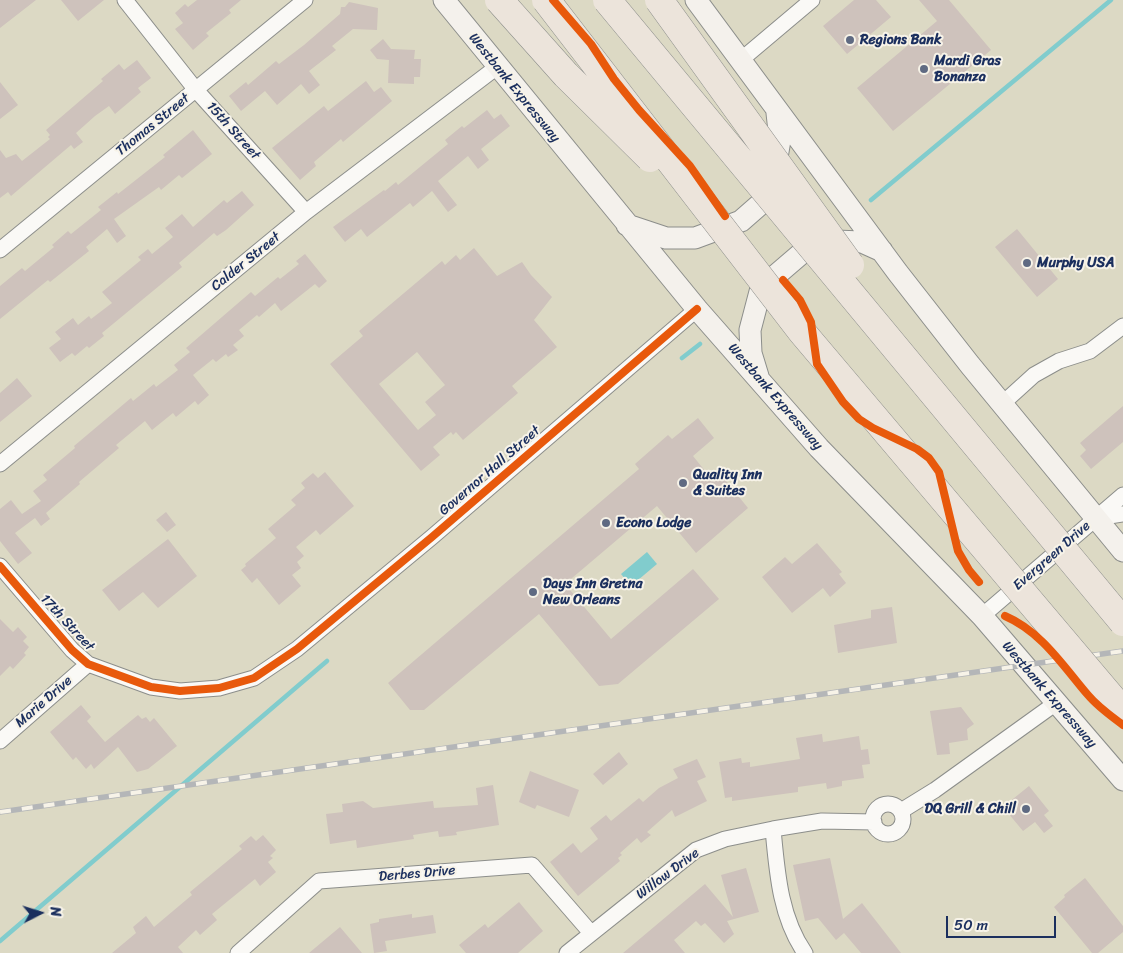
<!DOCTYPE html>
<html>
<head>
<meta charset="utf-8">
<style>
	body { margin:0 }
	#map { position:relative; width:1123px; height:953px; overflow:hidden; background:#dcd9c4; font-family:Sriracha,sans-serif }
	canvas { display:block }
	.north { position:absolute; left:15px; top:888px; width:50px; height:50px; -webkit-text-stroke:4px #f7f3e8; paint-order:stroke; rotate:85deg; font-size:14px; font-weight:700; line-height:20px; text-align:center; color:#1b2f5e }
	.north::after { content:''; display:block; margin:auto; width:18px; height:22px; background:#1b2f5e; clip-path:polygon(50% 0,100% 100%,50% 72%,0 100%) }
	.scale { position:absolute; left:946px; top:916px; width:110px; height:22px; box-sizing:border-box; border:2px solid #1b2f5e; border-top:0; padding-left:6px; font-size:15px; line-height:18px; white-space:nowrap; color:#1b2f5e; -webkit-text-stroke:4px #f7f3e8; paint-order:stroke }
</style>
</head>
<body>
<div id="map">
<canvas width="1123" height="953"></canvas>
<div class="north">N</div>
<div class="scale">50 m</div>
</div>
<script>
const c = document.querySelector('canvas').getContext('2d');
c.lineJoin = 'round';
function fill(path, color) { c.fillStyle = color; c.fill(path, 'evenodd'); }
function strokePath(path, color, width, dash) { c.strokeStyle = color; c.lineWidth = width; c.lineCap = dash ? 'butt' : 'round'; c.setLineDash(dash || []); c.stroke(path); }
function drawText(font, color, halo, rows, align = 'center') {
  c.font = font + ' Sriracha,sans-serif'; c.lineWidth = 4; c.setLineDash([]); c.textBaseline = 'middle'; c.strokeStyle = halo; c.fillStyle = color; for (const [text, x, y, turn = 0] of rows) {
    c.save(); c.translate(x, y); c.rotate((+turn || 0) * Math.PI / 180); c.textAlign = isNaN(turn) ? turn : align; if (halo) c.strokeText(text, 0, 0); c.fillText(text, 0, 0); c.restore();
  }
}
fill(new Path2D(`
	M 647,552 L 657,564 L 631,586 L 621,574 Z`), '#81cccd');
strokePath(new Path2D(`
	M 871,200 L 1111,0
	M 682,358 L 700,344
	M 0,941 L 327,661`), '#81cccd', 4.5);
fill(new Path2D(`
	M 0,0 L 36,0 L 0,28 Z
	M 61,0 L 104,0 L 78,21 Z
	M 197,0 L 241,0 L 229,10 L 231,13 L 206,33 L 209,36 L 193,50 L 175,29 L 183,23 L 175,13 L 185,4 L 188,7 Z
	M 854,0 L 876,0 L 891,17 L 847,54 L 823,26 Z
	M 919,0 L 949,0 L 991,50 L 893,131 L 857,88 L 937,21 Z
	M 349,2 L 378,8 L 377,30 L 353,29 L 332,46 L 336,50 L 309,71 L 320,85 L 309,94 L 301,84 L 277,105 L 265,91 L 241,111 L 229,96 L 246,82 L 248,85 L 276,61 L 279,64 L 304,45 L 340,14 L 341,7 L 345,7 Z
	M 383,39 L 391,49 L 415,50 L 414,59 L 421,59 L 420,77 L 414,77 L 414,84 L 388,83 L 389,60 L 377,59 L 370,50 Z
	M 137,60 L 151,78 L 138,88 L 141,92 L 115,114 L 109,106 L 95,116 L 76,133 L 83,142 L 74,149 L 71,145 L 11,196 L 8,192 L 0,198 L 0,150 L 6,158 L 16,154 L 22,161 L 50,139 L 48,137 L 50,135 L 46,130 L 103,81 L 101,79 L 119,64 L 124,70 Z
	M 366,81 L 374,92 L 381,87 L 392,101 L 343,142 L 341,139 L 314,162 L 316,166 L 300,180 L 272,148 L 324,106 L 328,111 Z
	M 0,82 L 18,105 L 0,119 Z
	M 487,110 L 494,119 L 501,114 L 510,126 L 481,149 L 489,160 L 478,169 L 468,156 L 438,181 L 457,205 L 448,212 L 432,191 L 413,207 L 410,203 L 367,237 L 361,229 L 345,242 L 333,227 L 384,190 L 385,191 L 396,182 L 398,185 L 448,144 L 445,140 L 462,126 L 464,128 Z
	M 193,130 L 212,154 L 182,178 L 179,175 L 161,190 L 159,187 L 114,219 L 126,236 L 117,243 L 107,229 L 86,247 L 89,251 L 50,282 L 48,280 L 0,319 L 0,286 L 22,268 L 25,271 L 54,247 L 52,245 L 68,231 L 71,234 L 101,210 L 98,207 L 117,192 L 118,194 L 165,157 L 163,155 Z
	M 242,191 L 254,205 L 226,230 L 217,236 L 214,233 L 179,263 L 182,267 L 102,333 L 104,336 L 89,348 L 87,346 L 75,356 L 72,353 L 60,362 L 49,348 L 61,339 L 55,332 L 73,318 L 78,325 L 89,316 L 91,319 L 112,303 L 102,292 L 141,260 L 138,257 L 148,249 L 152,254 L 173,237 L 165,228 L 182,214 L 193,227 L 224,200 L 227,203 Z
	M 1017,229 L 1058,279 L 1037,297 L 995,247 Z
	M 474,248 L 497,276 L 522,262 L 531,275 L 552,297 L 534,320 L 557,347 L 512,386 L 518,393 L 463,440 L 456,432 L 453,435 L 451,432 L 433,447 L 440,455 L 421,471 L 330,364 L 363,336 L 359,331 L 442,261 L 445,265 L 456,255 L 460,260 ZM 417,352 L 445,385 L 425,402 L 436,415 L 418,430 L 379,384 Z
	M 305,254 L 327,281 L 319,288 L 315,284 L 281,311 L 275,303 L 259,317 L 257,315 L 239,330 L 244,336 L 233,345 L 238,350 L 228,357 L 226,354 L 216,362 L 213,359 L 193,375 L 209,395 L 198,405 L 195,401 L 176,417 L 173,413 L 152,430 L 145,421 L 116,445 L 119,448 L 79,482 L 80,484 L 46,513 L 50,519 L 41,526 L 35,518 L 15,533 L 32,553 L 18,564 L 0,541 L 0,509 L 11,500 L 22,514 L 41,501 L 33,491 L 47,480 L 43,475 L 75,448 L 74,446 L 131,398 L 133,401 L 154,384 L 156,387 L 178,370 L 174,365 L 190,352 L 186,348 L 251,292 L 255,296 L 278,277 L 280,279 L 299,264 L 296,261 Z
	M 17,378 L 32,396 L 0,422 L 0,393 Z
	M 1123,406 L 1123,442 L 1091,469 L 1080,456 L 1086,450 L 1080,443 Z
	M 698,418 L 714,438 L 693,456 L 714,482 L 722,476 L 748,508 L 696,553 L 657,506 L 565,584 L 611,639 L 693,569 L 719,599 L 618,684 L 599,686 L 539,614 L 424,710 L 410,710 L 388,683 L 639,469 L 635,464 L 668,435 L 672,439 Z
	M 325,472 L 354,506 L 320,535 L 316,530 L 296,547 L 304,556 L 297,562 L 301,568 L 292,575 L 301,586 L 279,605 L 257,578 L 252,583 L 241,570 L 246,566 L 245,564 L 276,538 L 268,529 L 296,505 L 291,500 L 305,488 L 301,483 L 313,473 L 318,478 Z
	M 166,512 L 176,525 L 167,532 L 156,520 Z
	M 168,539 L 197,576 L 158,608 L 143,592 L 119,611 L 102,590 Z
	M 817,543 L 842,572 L 839,574 L 846,583 L 830,597 L 823,588 L 792,613 L 762,577 L 785,557 L 792,564 Z
	M 892,607 L 897,643 L 838,653 L 834,625 L 871,618 L 871,610 Z
	M 0,619 L 13,632 L 18,627 L 27,637 L 23,641 L 29,647 L 24,653 L 26,655 L 13,669 L 10,666 L 0,676 Z
	M 81,705 L 91,717 L 87,721 L 105,742 L 138,715 L 142,719 L 146,717 L 150,722 L 154,718 L 177,746 L 148,769 L 137,772 L 118,747 L 94,769 L 91,764 L 86,769 L 76,757 L 73,760 L 50,732 Z
	M 961,707 L 974,724 L 967,729 L 968,740 L 949,743 L 950,754 L 937,755 L 930,711 Z
	M 822,734 L 823,742 L 859,736 L 861,750 L 868,749 L 870,764 L 862,765 L 864,778 L 842,781 L 842,786 L 827,789 L 826,783 L 798,787 L 798,792 L 732,801 L 732,797 L 725,798 L 719,762 L 741,758 L 742,763 L 750,762 L 750,767 L 800,759 L 796,738 Z
	M 619,752 L 628,764 L 603,785 L 593,774 Z
	M 697,759 L 706,777 L 697,781 L 707,801 L 675,817 L 672,810 L 647,832 L 651,835 L 641,843 L 637,838 L 620,853 L 622,855 L 618,858 L 620,861 L 578,896 L 550,862 L 573,843 L 581,853 L 598,839 L 590,828 L 606,815 L 611,821 L 639,798 L 643,802 L 659,788 L 678,778 L 673,769 Z
	M 530,771 L 579,790 L 569,817 L 537,805 L 535,809 L 519,802 Z
	M 493,785 L 499,825 L 456,832 L 457,835 L 439,837 L 438,831 L 413,835 L 414,839 L 357,848 L 356,840 L 330,844 L 326,814 L 343,812 L 342,804 L 363,801 L 373,808 L 433,801 L 434,808 L 478,805 L 476,788 Z
	M 1029,786 L 1049,811 L 1044,815 L 1053,826 L 1044,833 L 1035,822 L 1023,831 L 1003,807 Z
	M 263,835 L 276,850 L 270,856 L 273,858 L 268,862 L 276,872 L 260,886 L 255,879 L 212,914 L 217,920 L 200,935 L 196,930 L 178,947 L 183,953 L 112,953 L 136,933 L 133,927 L 146,916 L 154,927 L 192,895 L 190,892 L 242,849 L 239,846 L 251,836 L 256,841 Z
	M 830,858 L 843,919 L 862,903 L 901,953 L 861,953 L 844,933 L 836,940 L 818,918 L 805,921 L 793,865 Z
	M 746,868 L 759,912 L 727,921 L 734,934 L 724,943 L 705,923 L 701,926 L 696,921 L 674,940 L 685,953 L 623,953 L 705,884 L 733,917 L 721,875 Z
	M 1085,878 L 1123,926 L 1123,932 L 1098,953 L 1092,953 L 1054,907 L 1065,897 L 1064,895 Z
	M 519,902 L 543,931 L 518,953 L 466,953 L 459,945 L 485,924 L 488,928 Z
	M 412,914 L 412,918 L 433,915 L 436,933 L 385,941 L 387,951 L 374,953 L 370,924 L 379,922 L 379,919 Z
	M 340,927 L 362,953 L 309,953 Z`), '#cec2bc');
const street = new Path2D(`
	M 125,0 L 196,90 L 306,212
	M 742,59 L 812,0
	M 0,250 L 305,0
	M 1002,404 L 1034,375 L 1059,361 L 1090,351 L 1123,326
	M 0,464 L 306,212 L 497,67
	M 1097,518 L 1123,514
	M 0,566 L 72,650 L 88,664 L 151,687 L 180,691 L 219,688 L 254,678 L 297,649 L 432,537 L 697,309
	M 982,616 L 1123,495
	M 0,741 L 88,664
	M873 819a15 15 0 1 1 30 0a15 15 0 1 1-30 0Z
	M 901,811 L 935,790 L 1056,703
	M 773,829 C 777,872 780,917 805,953
	M 238,953 L 319,881 L 532,865 L 591,933
	M 567,953 L 696,850 L 725,839 L 773,829 L 822,821 L 874,822`);
const secondary = new Path2D(`
	M 444,0 L 697,309 L 819,448 L 982,616 L 1123,780
	M 696,0 L 898,273 L 970,365 L 1123,551
	M 627,225 L 666,238 L 695,238 L 741,221 L 765,200 L 774,175 L 780,140 L 777,113
	M 758,376 L 751,353 L 750,330 L 761,288 L 810,246 L 835,241 L 862,242 L 882,251`);
strokePath(street, '#8c8e8b', 17);
strokePath(secondary, '#8c8e8b', 23);
strokePath(street, '#faf9f6', 15);
strokePath(secondary, '#f4f1ec', 21);
const rail = new Path2D(`
	M 0,812 L 1123,651`);
strokePath(rail, '#b4b6b8', 5.5);
strokePath(rail, '#f7f3e8', 4, [11]);
const highwayBridge = new Path2D(`
	M 499,0 L 566,75 L 650,158
	M 546,0 L 802,332 L 1121,709
	M 607,0 L 1123,622
	M 659,0 L 850,265`);
strokePath(highwayBridge, '#8c8e8b', 29, []);
strokePath(highwayBridge, '#ece4db', 28);
strokePath(new Path2D(`
	M 553,0 L 591,44 L 614,79 L 639,110 L 690,166 L 725,216
	M 783,280 L 800,300 L 811,322 L 817,364 L 843,402 L 859,419 L 873,428 L 917,449 L 929,458 L 939,472 L 958,551 L 969,570 L 979,582
	M 0,566 L 72,650 L 88,664 L 151,687 L 180,691 L 219,688 L 254,678 L 297,649 L 432,537 L 697,309
	M 1005,616 C 1042,632 1063,666 1088,695 C 1098,707 1111,716 1123,725`), '#e8590c', 8);
for (const [x, y, r, color] of [
	[850,40,5,"#5f6a82"],
	[924,69,5,"#5f6a82"],
	[1027,263,5,"#5f6a82"],
	[683,483,5,"#5f6a82"],
	[606,523,5,"#5f6a82"],
	[533,592,5,"#5f6a82"],
	[1026,809,5,"#5f6a82"]
]) { const dot = new Path2D(); dot.arc(x, y, r, 0, 2 * Math.PI); c.fillStyle = color; c.fill(dot); strokePath(dot, '#f7f3e8', 2); }
drawText('bold 14px', '#1b2f5e', '#f7f3e8', [
	["Regions Bank",860,40],
	["Mardi Gras",934,61],
	["Bonanza",934,77],
	["Murphy USA",1037,263],
	["Quality Inn",693,475],
	["& Suites",693,491],
	["Econo Lodge",616,523],
	["Days Inn Gretna",543,584],
	["New Orleans",543,600],
	["DQ Grill & Chill",1016,809,"right"]
], 'left');
drawText('14px', '#1b2f5e', '#f7f3e8', [
	["Westbank Expressway",514,88,51],
	["Thomas Street",153,125,-39],
	["15th Street",233,131,48],
	["Calder Street",246,262,-39],
	["Westbank Expressway",775,397,49],
	["Governor Hall Street",490,471,-41],
	["Evergreen Drive",1052,556,-41],
	["17th Street",67,623,47],
	["Westbank Expressway",1049,695,49],
	["Marie Drive",44,702,-41],
	["Derbes Drive",417,874,-5],
	["Willow Drive",668,874,-37]
]);
</script>
</body>
</html>
